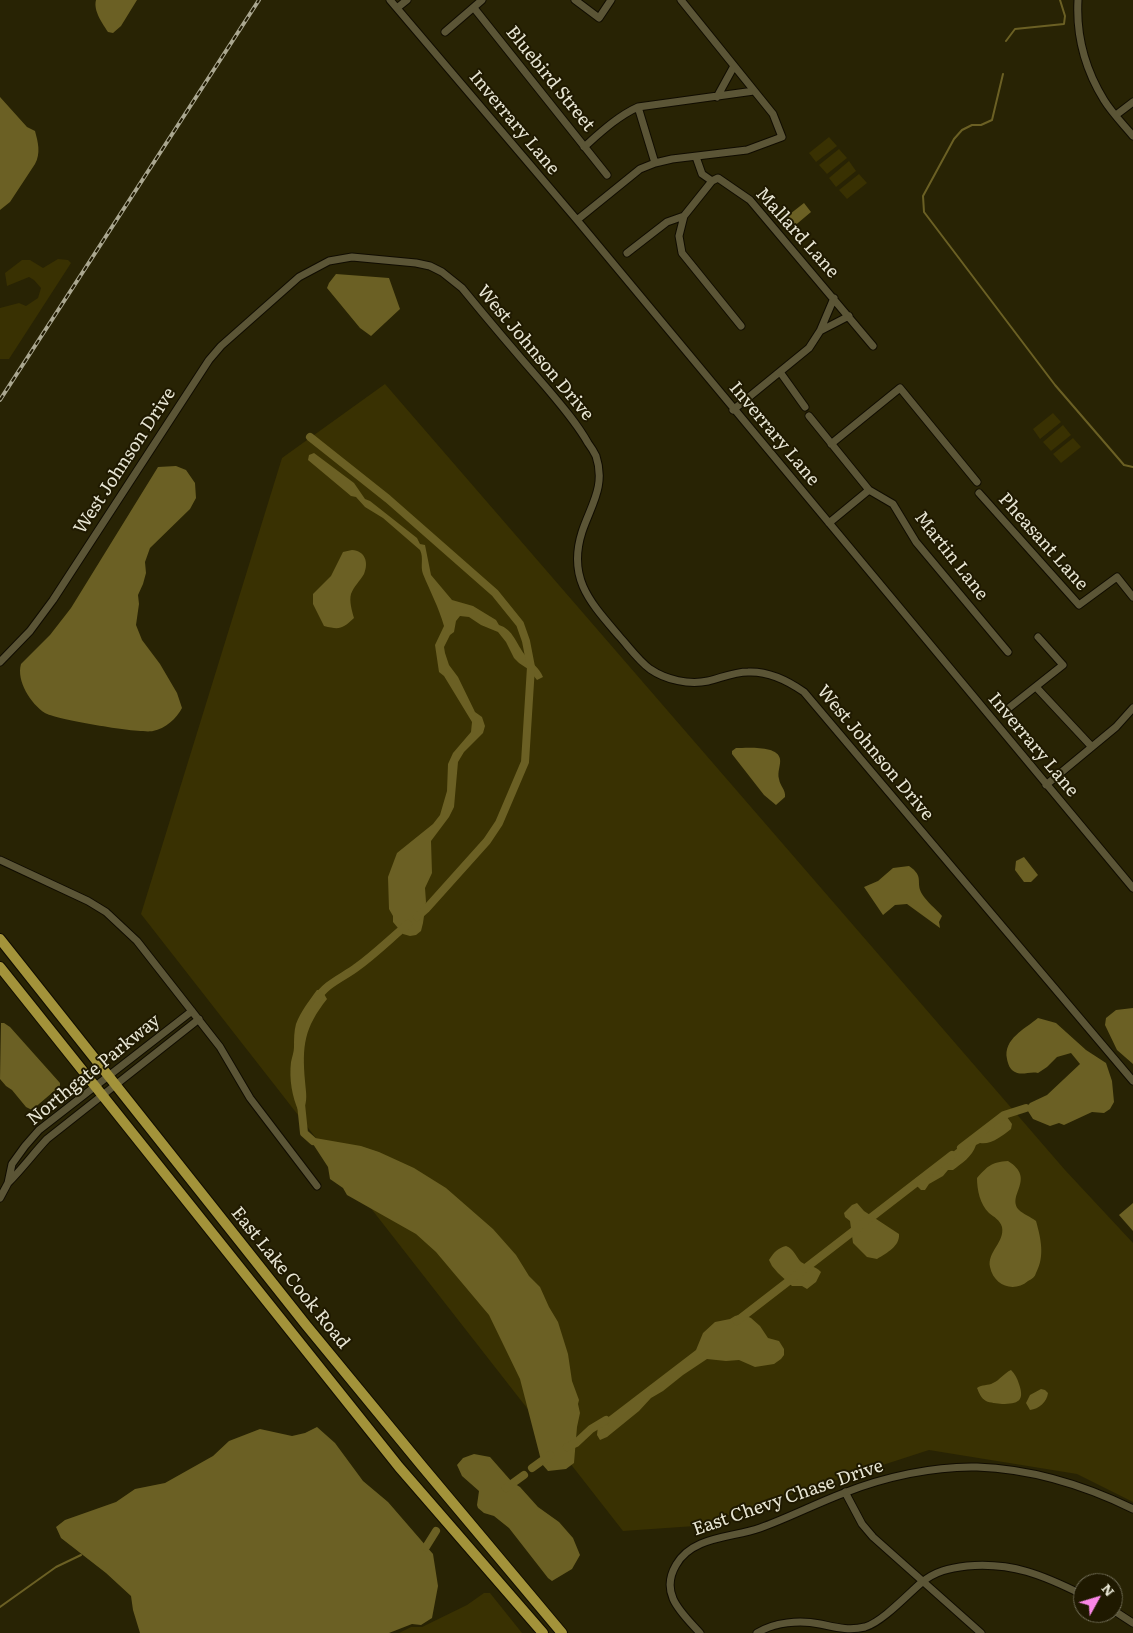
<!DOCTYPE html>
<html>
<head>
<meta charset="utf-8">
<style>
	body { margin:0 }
	#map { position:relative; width:1133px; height:1633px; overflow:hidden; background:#282304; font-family:Literata,serif }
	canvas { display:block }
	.north { position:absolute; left:1073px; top:1573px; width:50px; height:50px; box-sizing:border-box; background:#1f1900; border:1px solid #6f6b54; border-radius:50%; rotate:51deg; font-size:14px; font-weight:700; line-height:20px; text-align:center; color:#e7e5d3 }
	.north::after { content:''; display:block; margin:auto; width:18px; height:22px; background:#fa87e7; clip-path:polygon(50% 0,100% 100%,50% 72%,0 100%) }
</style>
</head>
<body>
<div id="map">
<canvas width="1133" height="1633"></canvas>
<div class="north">N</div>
</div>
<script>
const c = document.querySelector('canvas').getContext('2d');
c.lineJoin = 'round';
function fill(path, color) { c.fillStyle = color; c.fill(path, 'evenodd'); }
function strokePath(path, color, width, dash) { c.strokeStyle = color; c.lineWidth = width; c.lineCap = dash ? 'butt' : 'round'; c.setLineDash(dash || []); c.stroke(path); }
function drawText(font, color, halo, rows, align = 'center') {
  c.font = font + ' Literata,serif'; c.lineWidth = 4; c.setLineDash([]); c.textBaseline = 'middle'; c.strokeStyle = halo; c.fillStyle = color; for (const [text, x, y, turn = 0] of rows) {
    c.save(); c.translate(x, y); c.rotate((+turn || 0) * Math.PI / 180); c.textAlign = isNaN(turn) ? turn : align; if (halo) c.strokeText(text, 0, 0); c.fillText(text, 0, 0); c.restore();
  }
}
fill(new Path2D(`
	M 829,137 L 837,146 L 816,162 L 809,153 Z
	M 839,149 L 847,158 L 827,174 L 819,165 Z
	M 849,161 L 856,171 L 836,187 L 829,178 Z
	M 859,174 L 867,183 L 847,199 L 839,190 Z
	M 58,259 L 68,260 L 71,263 L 9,359 L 0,359 L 0,308 L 19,303 L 26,306 L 38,298 L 41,288 L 34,280 L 29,277 L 7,286 L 5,273 L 22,260 L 30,260 L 43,268 Z
	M 385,384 L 1065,1170 L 1133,1243 L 1133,1502 L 1077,1474 L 929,1450 L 695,1526 L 623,1531 L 141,914 L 282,458 Z
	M 1053,413 L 1061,422 L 1040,439 L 1033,429 Z
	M 1063,425 L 1071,435 L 1051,451 L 1043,442 Z
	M 1073,438 L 1081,447 L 1061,463 L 1053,454 Z
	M 484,1593 L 490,1593 L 522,1633 L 399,1633 L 411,1627 L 422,1627 L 467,1605 Z`), '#393102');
fill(new Path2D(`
	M 96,0 L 137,0 L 121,26 L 113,33 L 108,32 C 103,24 93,11 96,0 Z
	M 0,97 L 27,127 L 35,131 C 38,142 41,153 35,164 L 10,202 L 0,210 Z
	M 804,203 L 811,212 L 792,228 L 778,212 L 783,207 L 790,214 Z
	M 336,274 L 389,278 L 400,309 L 371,336 L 360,328 L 327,288 L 329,283 Z
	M 314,453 L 354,483 L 365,499 L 370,501 L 417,538 L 420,544 L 425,545 L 431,575 L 452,600 L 473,606 L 496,620 L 499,625 C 513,629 517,645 525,655 C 531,663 539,667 543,677 L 537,680 L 528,669 L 519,663 L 514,658 L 506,642 L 498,632 L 481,625 L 469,617 L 460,616 L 456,621 L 454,632 L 450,635 L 444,647 L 445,653 L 449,665 L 458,677 L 475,712 L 482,717 L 485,726 L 483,733 L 464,752 L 458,762 L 454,807 L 449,817 L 431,841 L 432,873 L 425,888 L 426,902 L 423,923 L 421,931 L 416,935 L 410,936 L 403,934 L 393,922 L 393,916 L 389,909 L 388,877 L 397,853 L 433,824 L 440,815 L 447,791 L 448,764 L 453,753 L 471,732 L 472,722 L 444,676 L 439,672 L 435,645 L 444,626 C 439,608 430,591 423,574 C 420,566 424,558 420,550 L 383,518 L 365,507 L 356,497 L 351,496 L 308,460 L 309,455 Z
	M 176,466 L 186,470 L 195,483 L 196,498 L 190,509 L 150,548 L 145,562 L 146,573 L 143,584 L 138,595 L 139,604 L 136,625 L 142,640 L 160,664 L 177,693 L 182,708 C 177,718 165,729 153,731 C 141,734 54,719 45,713 C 31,704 16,681 21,664 L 50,635 L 71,608 L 158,467 Z
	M 352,550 C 365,551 369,562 364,574 C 360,581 354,586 351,594 C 349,601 352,611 354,618 C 342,629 340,630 324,626 L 313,604 L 313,594 L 331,576 L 343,552 Z
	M 736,748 C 746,748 778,745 780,759 C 781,765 777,772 779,779 C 780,786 786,790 785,797 L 776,805 L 764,795 L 732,754 L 732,751 Z
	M 1024,857 L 1038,875 L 1031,882 L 1024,882 L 1015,870 L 1016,861 Z
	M 909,866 C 925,877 915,882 922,894 C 927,902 936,909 942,916 L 939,922 L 940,928 L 907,904 L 895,905 L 883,915 L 864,887 L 878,881 L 893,868 Z
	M 317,990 L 319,990 L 324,994 L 327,999 C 304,1028 302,1046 305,1081 C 306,1094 308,1099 303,1112 L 299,1112 C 292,1097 289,1079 291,1062 C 292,1057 294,1052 294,1047 C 294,1039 294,1031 296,1024 C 301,1011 309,1001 317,990 Z
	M 1133,1008 L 1133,1064 L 1117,1050 L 1105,1025 L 1106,1018 L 1116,1010 Z
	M 1038,1018 L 1056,1023 L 1086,1050 L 1106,1063 L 1112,1081 L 1114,1102 L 1110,1109 L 1104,1113 L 1092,1112 L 1064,1125 L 1059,1123 L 1050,1126 L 1033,1119 L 1026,1108 L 1030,1103 L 1047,1095 L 1080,1064 L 1071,1053 L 1057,1057 L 1047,1067 L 1038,1073 C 1030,1071 1022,1076 1015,1072 C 1010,1070 1008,1064 1007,1059 C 1003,1039 1025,1029 1038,1018 Z
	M 1,1023 L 4,1023 L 10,1027 L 60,1083 L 60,1086 L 32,1110 L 26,1107 L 12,1090 L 6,1086 L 0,1079 Z
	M 1007,1117 L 1012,1124 L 1011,1129 C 1002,1136 991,1145 980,1143 L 976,1145 C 972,1157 962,1163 953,1170 L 948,1170 L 943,1176 L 929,1184 L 925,1190 L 921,1190 L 917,1186 L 915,1179 L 934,1165 L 940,1166 L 945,1163 L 945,1158 L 966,1142 L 971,1143 L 976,1138 L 975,1134 L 982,1128 Z
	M 315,1138 L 361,1146 L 379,1152 L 414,1168 L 446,1188 L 493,1229 L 516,1255 L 529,1276 L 540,1287 L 549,1307 L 558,1322 L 568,1354 L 572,1381 L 579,1400 L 578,1404 L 580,1413 L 577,1427 L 574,1463 L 566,1469 L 548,1471 L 542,1464 L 520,1379 L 489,1315 L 436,1252 L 416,1234 L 347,1195 L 343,1188 L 330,1179 L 328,1167 L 313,1144 Z
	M 1008,1161 C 1037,1179 1006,1195 1019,1210 C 1023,1214 1031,1217 1036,1221 C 1041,1239 1045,1256 1036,1273 C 1035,1277 1032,1279 1028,1281 C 1014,1293 994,1286 990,1267 C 987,1252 1005,1242 1002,1227 C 1000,1220 994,1217 989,1213 C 980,1204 977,1190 977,1178 C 988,1166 991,1162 1008,1161 Z
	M 857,1203 L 864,1211 L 899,1234 C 900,1246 887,1253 877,1259 L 867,1257 L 853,1243 L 850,1221 L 845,1217 L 844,1213 L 852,1205 Z
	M 1133,1203 L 1133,1231 L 1119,1215 Z
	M 786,1246 C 794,1249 796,1257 801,1262 C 808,1267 815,1265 821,1272 L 816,1282 L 807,1289 L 802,1286 L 792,1286 L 778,1273 L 772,1266 L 769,1260 C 774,1252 778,1248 786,1246 Z
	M 742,1314 L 751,1318 L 760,1326 L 768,1338 L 779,1341 L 784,1349 L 784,1355 L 781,1359 L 774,1364 L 755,1367 L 739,1360 L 726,1361 L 707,1359 L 683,1375 L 663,1391 L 651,1398 L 639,1411 L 607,1437 L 600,1440 L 597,1435 L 598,1425 L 696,1350 L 703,1333 L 715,1322 L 730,1319 L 735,1316 Z
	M 1011,1370 C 1015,1374 1017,1378 1019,1384 C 1025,1401 1018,1404 1002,1404 C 997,1403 990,1403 986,1401 C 981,1398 979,1393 977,1388 C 982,1384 988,1386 993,1383 C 1000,1380 1004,1373 1011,1370 Z
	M 1041,1389 L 1045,1390 L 1048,1393 C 1047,1402 1039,1409 1030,1410 L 1026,1403 L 1030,1395 Z
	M 317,1427 L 335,1443 L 363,1481 L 388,1502 L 433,1554 L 438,1586 L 432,1618 L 421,1625 L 412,1624 L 389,1633 L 140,1633 L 133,1610 L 131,1596 L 106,1573 L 61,1538 L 56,1527 L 65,1520 L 116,1502 L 135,1489 L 165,1483 L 213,1456 L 229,1441 L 260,1429 L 292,1436 L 305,1433 Z
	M 474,1454 L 490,1457 L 512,1482 L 520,1487 L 538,1507 L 559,1522 L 573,1538 L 580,1555 L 572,1569 L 552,1581 L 548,1578 L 509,1528 L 494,1516 L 484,1513 L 478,1508 L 477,1505 L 479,1491 L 462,1476 L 457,1465 L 463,1458 Z`), '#6b6024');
strokePath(new Path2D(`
	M 1006,41 L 1015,29 L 1064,24 L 1065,16 L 1060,0
	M 1003,74 L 992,120 L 981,125 L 972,125 L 962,130 L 954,139 L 923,196 L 924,212 L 1055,385 L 1124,465 L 1133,467
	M 0,1607 L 56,1567 L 81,1555`), '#6b6024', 2);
strokePath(new Path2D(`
	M 310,437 L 388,499 L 495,593 L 520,624 L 526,641 L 531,667 L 525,762 L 499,823 L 487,841 L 426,909 L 417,917
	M 317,999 C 325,984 344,977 357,967 C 375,954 391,938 408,924
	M 301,1104 L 304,1133 L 313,1141
	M 961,1148 L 1004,1115 L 1026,1108
	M 737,1321 L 952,1155
	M 567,1447 L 576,1443 L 591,1429 L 606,1420
	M 532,1468 L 550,1455
	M 506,1488 L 524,1475
	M 426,1547 L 436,1531`), '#6b6024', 8);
const minor = new Path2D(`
	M 390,0 L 577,220 L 1133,888
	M 575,0 L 599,18 L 611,0
	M 1078,0 C 1076,36 1085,69 1104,100 C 1112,113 1123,124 1133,136
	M 397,8 L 407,0
	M 474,8 L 607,175
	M 445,32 L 482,0
	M 717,97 L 734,66
	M 638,107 L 655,163
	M 1116,115 L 1133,102
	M 584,147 C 601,132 618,116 638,107 L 754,91
	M 696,157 L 702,174 L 712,181
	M 577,220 L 640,169 L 655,163 L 672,159 L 747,150 L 782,137 L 773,114 L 681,0
	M 627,253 L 667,222 L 684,216
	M 741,326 L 682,253 L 679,236 L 684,216 L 712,181 L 718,178 L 750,200 L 873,346
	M 820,331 L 849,316
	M 780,372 L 805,407
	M 733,410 L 809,348 L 820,331 L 834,298
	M 809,416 L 869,490 L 893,504 L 916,542 L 1008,652
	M 831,444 L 900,388 L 977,482
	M 979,493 L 1079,605 L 1117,577 L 1133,597
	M 829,523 L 869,490
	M 0,662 L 30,631 L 53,600 L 209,360 L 221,346 L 299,277 L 329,261 L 352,257 L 416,263 L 430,266 L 442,272 L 462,288 C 489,321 517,354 545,386 C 561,405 576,422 588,443 C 591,447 594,452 596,456 C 606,486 591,505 582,532 C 567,579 591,603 619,636 C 629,647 638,660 650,669 C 666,680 689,685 708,681 C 721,678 734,672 748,672 C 769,671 787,680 804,692 L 1133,1081
	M 1036,687 L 1092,747
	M 1010,707 L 1063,665 L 1038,637
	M 1046,785 L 1116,727 L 1133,708
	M 0,860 L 88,901 L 106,912 L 137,941 L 220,1047 L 250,1098 L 317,1186
	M 8,1183 C 22,1169 33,1154 47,1139 L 199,1019
	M 0,1198 L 8,1183 L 12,1164 L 25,1146 L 39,1130 L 192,1011
	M 845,1492 L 862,1524 L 873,1537 L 981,1633
	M 1113,1610 L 1133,1623
	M 700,1633 C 682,1613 659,1594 676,1565 C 692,1536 732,1538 760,1528 C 788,1518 815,1504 844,1493 C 884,1477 934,1466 977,1467 C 1032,1469 1084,1485 1133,1509
	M 757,1633 C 774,1622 800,1620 820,1624 C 835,1627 848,1631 865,1627 C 882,1622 907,1595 921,1583 C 935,1571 950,1568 967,1566 C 1012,1562 1043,1575 1083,1595`);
const primary = new Path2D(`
	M 0,939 L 306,1325 L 422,1466 L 562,1633
	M 0,967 L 399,1467 L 543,1633`);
strokePath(minor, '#100c00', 9);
strokePath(primary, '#100c00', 12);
strokePath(minor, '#5b5536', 7);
strokePath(primary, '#a3933a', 10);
const rail = new Path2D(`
	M 0,400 L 259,0`);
strokePath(rail, '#aaa790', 4);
strokePath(rail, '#1f1900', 2, [5.5]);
drawText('18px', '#e7e5d3', '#1f1900', [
	["Bluebird Street",550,79,51],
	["Inverrary Lane",514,123,50],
	["Mallard Lane",797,233,48],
	["West Johnson Drive",535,353,50],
	["Inverrary Lane",774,434,50],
	["West Johnson Drive",125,461,-57],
	["Pheasant Lane",1043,542,48],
	["Martin Lane",951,556,52],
	["Inverrary Lane",1033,745,50],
	["West Johnson Drive",875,753,50],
	["Northgate Parkway",94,1070,-39],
	["East Lake Cook Road",290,1278,51],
	["East Chevy Chase Drive",788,1498,-19]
]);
</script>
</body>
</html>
